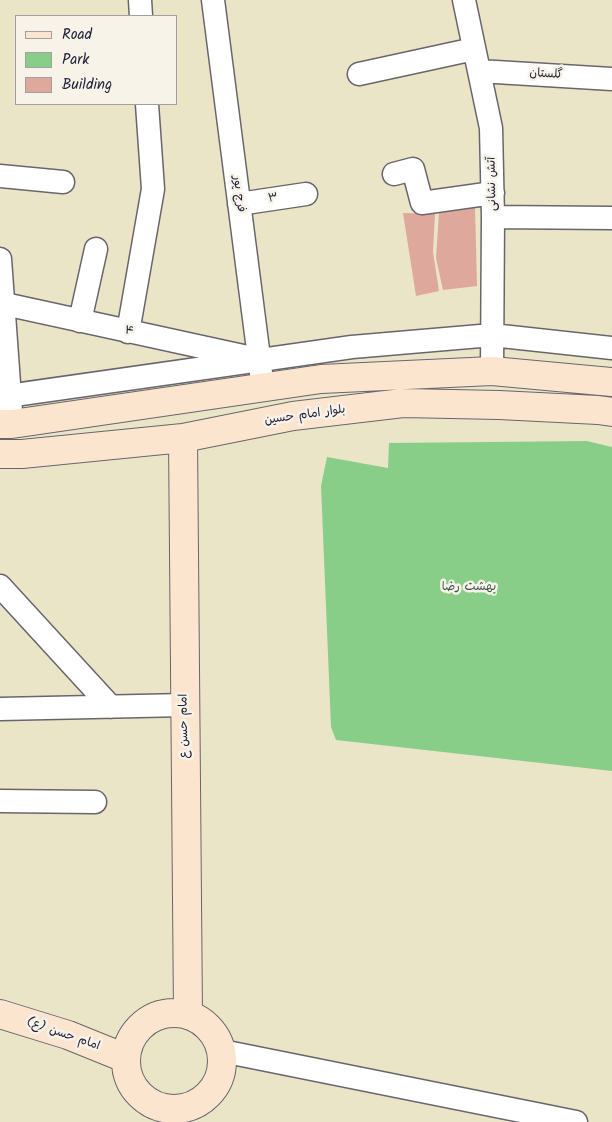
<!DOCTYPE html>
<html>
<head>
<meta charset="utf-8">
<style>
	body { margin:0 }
	#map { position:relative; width:612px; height:1122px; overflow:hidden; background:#ebe5c8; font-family:Kalam,sans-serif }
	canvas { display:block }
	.legend { position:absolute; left:15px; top:15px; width:162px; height:90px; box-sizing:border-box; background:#f7f3e8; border:1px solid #a29fa3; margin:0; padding:6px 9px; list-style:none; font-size:15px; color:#22223b }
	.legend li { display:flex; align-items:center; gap:10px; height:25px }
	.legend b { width:25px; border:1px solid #a29fa3 }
</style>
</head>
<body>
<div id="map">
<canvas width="612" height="1122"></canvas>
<ul class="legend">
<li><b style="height:6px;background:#fce5cf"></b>Road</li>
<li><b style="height:14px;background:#89ce88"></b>Park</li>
<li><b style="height:14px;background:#dea89c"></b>Building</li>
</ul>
</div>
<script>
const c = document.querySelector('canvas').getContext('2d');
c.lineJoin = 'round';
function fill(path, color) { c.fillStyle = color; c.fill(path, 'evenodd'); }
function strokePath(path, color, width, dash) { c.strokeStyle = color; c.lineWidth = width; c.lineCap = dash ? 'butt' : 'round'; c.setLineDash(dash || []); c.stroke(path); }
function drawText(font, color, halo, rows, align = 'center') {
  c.font = font + ' Kalam,"Playpen Sans Arabic",sans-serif'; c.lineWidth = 5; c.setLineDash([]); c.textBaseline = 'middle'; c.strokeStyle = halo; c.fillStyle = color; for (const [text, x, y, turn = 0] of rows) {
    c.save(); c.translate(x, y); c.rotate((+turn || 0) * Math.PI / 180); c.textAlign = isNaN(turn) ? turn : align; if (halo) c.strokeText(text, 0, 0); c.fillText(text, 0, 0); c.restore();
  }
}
fill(new Path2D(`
	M 587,441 L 612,447 L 612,771 L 336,740 L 331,727 L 321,486 L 327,457 L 388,468 L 389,443 Z`), '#89ce88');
fill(new Path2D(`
	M 475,206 L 477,286 L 443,290 L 436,258 L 439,213 Z
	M 403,213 L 435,214 L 433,252 L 439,291 L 416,296 Z`), '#dea89c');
const street = new Path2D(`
	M 140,0 L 141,16
	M 213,0 L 261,373
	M 464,0 L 491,128 L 493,217 L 492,371
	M 479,71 L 612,79
	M 359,74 L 474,49
	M 394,174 L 413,169 L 422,203 L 493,193
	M 0,176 L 63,182
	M 239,204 L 306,194
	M 493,217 L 612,218
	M 0,259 L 11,411
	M 0,303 L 243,356
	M 80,321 L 96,249
	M 128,332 L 153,189 L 147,104
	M 0,397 L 352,347 L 492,335 L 612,348
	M 0,586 L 111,707
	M 0,709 L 185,705
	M 0,801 L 95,802
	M 222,1051 L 576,1122`);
const secondary = new Path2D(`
	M 0,424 L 12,424 L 321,379 L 492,371 L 612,382
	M 183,438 L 188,1014
	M 0,454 L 22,454 L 183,438 L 293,416 L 403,403 L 499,405 L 598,410 L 612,412
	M126 1061a48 48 0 1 1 96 0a48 48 0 1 1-96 0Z
	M 0,1014 L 68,1035 L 125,1058`);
strokePath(street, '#68666c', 25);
strokePath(secondary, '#68666c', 30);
strokePath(street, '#fff', 22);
strokePath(secondary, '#fce5cf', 28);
drawText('12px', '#22223b', '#f7f3e8', [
	["گلستان",546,75,3],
	["آتش نشانی",493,184,-91],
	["فرج پور",238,194,83],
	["۳",273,199,-8],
	["۴",129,332,12],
	["بلوار امام حسین",305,416,-8],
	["امام حسن ع",185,726,-91],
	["امام حسن (ع)",63,1035,19]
]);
drawText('12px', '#415652', '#f7f3e8', [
	["بهشت رضا",469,588]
]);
</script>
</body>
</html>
